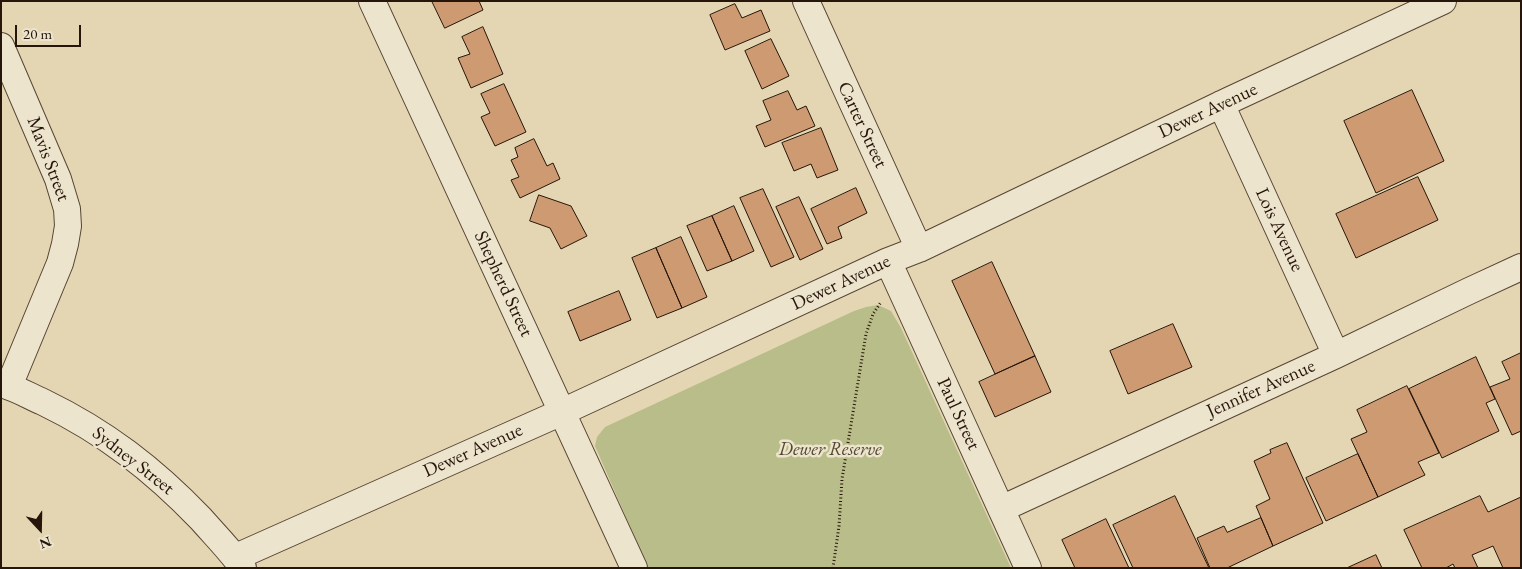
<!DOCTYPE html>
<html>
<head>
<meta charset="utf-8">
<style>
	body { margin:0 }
	#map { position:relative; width:1522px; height:569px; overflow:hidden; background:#e4d6b2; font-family:"EB Garamond",serif }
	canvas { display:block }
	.frame { position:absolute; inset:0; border:2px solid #26150a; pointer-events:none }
	.north { position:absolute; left:15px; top:504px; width:50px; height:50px; -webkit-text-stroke:4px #ede4cd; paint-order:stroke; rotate:159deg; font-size:14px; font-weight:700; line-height:20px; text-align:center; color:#26150a }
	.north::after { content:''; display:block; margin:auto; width:18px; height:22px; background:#26150a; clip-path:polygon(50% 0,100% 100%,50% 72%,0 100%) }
	.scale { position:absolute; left:15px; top:25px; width:66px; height:22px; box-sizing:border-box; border:2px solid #26150a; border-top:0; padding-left:6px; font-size:15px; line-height:18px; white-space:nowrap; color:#26150a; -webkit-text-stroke:4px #ede4cd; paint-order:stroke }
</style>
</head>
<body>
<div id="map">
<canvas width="1522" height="569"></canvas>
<div class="frame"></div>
<div class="north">N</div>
<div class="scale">20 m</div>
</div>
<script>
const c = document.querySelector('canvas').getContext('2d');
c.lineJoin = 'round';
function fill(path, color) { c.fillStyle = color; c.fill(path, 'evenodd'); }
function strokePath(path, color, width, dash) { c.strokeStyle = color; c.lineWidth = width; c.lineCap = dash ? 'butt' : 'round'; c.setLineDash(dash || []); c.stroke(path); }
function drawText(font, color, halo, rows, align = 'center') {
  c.font = font + ' "EB Garamond",serif'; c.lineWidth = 5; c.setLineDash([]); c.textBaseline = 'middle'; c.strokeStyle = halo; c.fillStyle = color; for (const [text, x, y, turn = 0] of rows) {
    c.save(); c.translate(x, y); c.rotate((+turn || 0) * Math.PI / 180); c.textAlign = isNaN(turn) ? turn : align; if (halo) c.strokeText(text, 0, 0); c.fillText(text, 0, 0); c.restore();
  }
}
fill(new Path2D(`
	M 878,305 L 891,311 L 901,328 L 1011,568 L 648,568 L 595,446 L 597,437 L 605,427 L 854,311 L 866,307 Z`), '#b8bd89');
const building = new Path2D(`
	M 432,1 L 479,1 L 483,10 L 445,28 Z
	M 735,4 L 742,18 L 761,10 L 770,31 L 725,50 L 710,15 Z
	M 483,27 L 503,74 L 471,88 L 458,58 L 470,54 L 462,37 Z
	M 771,39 L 789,76 L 762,89 L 745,51 Z
	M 504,84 L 526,132 L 495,146 L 481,117 L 490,113 L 481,94 Z
	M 1412,90 L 1444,161 L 1376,193 L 1344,121 Z
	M 788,91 L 797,110 L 806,106 L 815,126 L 765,147 L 756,126 L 771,120 L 763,101 Z
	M 821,128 L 838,170 L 817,178 L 811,164 L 794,171 L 782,143 Z
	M 534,139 L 547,166 L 553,163 L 560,179 L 520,198 L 511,180 L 519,177 L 511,160 L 518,157 L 515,148 Z
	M 1418,177 L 1438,220 L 1356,258 L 1336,214 Z
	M 856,188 L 867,213 L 838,227 L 842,238 L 827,244 L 811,209 Z
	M 763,189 L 794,257 L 771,267 L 740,198 Z
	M 539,195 L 571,206 L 587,236 L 561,249 L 550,228 L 530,221 Z
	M 799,197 L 823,249 L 800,260 L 776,207 Z
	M 734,206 L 754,251 L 732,261 L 712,216 Z
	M 712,216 L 732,261 L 707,271 L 687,226 Z
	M 681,237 L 707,297 L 682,308 L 656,248 Z
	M 656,248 L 682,308 L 657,318 L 632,258 Z
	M 992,262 L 1035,356 L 995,374 L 952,281 Z
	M 619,291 L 631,320 L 580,341 L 568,312 Z
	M 1173,324 L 1192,367 L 1128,394 L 1110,351 Z
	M 1521,353 L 1521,431 L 1512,435 L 1490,387 L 1510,379 L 1502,362 Z
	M 1035,356 L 1051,392 L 995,417 L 979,382 Z
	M 1476,357 L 1495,399 L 1486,403 L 1499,431 L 1442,458 L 1409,389 Z
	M 1407,386 L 1439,453 L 1418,462 L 1425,475 L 1378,497 L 1351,439 L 1367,432 L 1357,410 Z
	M 1287,443 L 1323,523 L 1273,546 L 1256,506 L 1270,499 L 1254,461 L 1271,453 L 1270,450 Z
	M 1358,454 L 1378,497 L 1326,521 L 1306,478 Z
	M 1175,496 L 1209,568 L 1133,568 L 1113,525 Z
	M 1480,496 L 1488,512 L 1521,497 L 1521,568 L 1503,568 L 1493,546 L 1472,555 L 1478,568 L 1455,568 L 1453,564 L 1446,568 L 1422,568 L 1404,530 Z
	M 1261,518 L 1273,546 L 1227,568 L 1210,568 L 1197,538 L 1224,526 L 1227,532 Z
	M 1106,519 L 1129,568 L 1075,568 L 1062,540 Z
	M 1376,555 L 1382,568 L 1347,568 Z`);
fill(building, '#cd9a71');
strokePath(building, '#26150a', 1);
const minor = new Path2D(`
	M 372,1 L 634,568
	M 806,1 L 919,249
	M 1,46 L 58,179 L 67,209 L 68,226 L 65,244 L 60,263 L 9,386
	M 1221,104 L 1336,355
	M 888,261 L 1028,568
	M 1,384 C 16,388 29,396 43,402 C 105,432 153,469 201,519 C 215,535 230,550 243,568
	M 1001,509 L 1336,355 L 1469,291 L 1521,267
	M 236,557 L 562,412 L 888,261 L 919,249 L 1230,100 L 1443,1`);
strokePath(minor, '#564534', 28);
strokePath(new Path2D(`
	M 833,568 L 839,526 L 842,479 L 866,334 L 873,314 L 881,302`), '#26150a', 3, [1, 2.5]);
strokePath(minor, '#ede4cd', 26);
drawText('19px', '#26150a', '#ede4cd', [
	["Dewer Avenue",1208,111,-25],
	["Carter Street",862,125,65],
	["Mavis Street",48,159,69],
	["Lois Avenue",1279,230,65],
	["Dewer Avenue",841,283,-25],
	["Shepherd Street",503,284,65],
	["Jennifer Avenue",1261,389,-24],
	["Paul Street",958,414,65],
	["Dewer Avenue",473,451,-24],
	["Sydney Street",133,461,38]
]);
drawText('italic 19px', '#524730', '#ede4cd', [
	["Dewer Reserve",830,450]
]);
</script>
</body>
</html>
